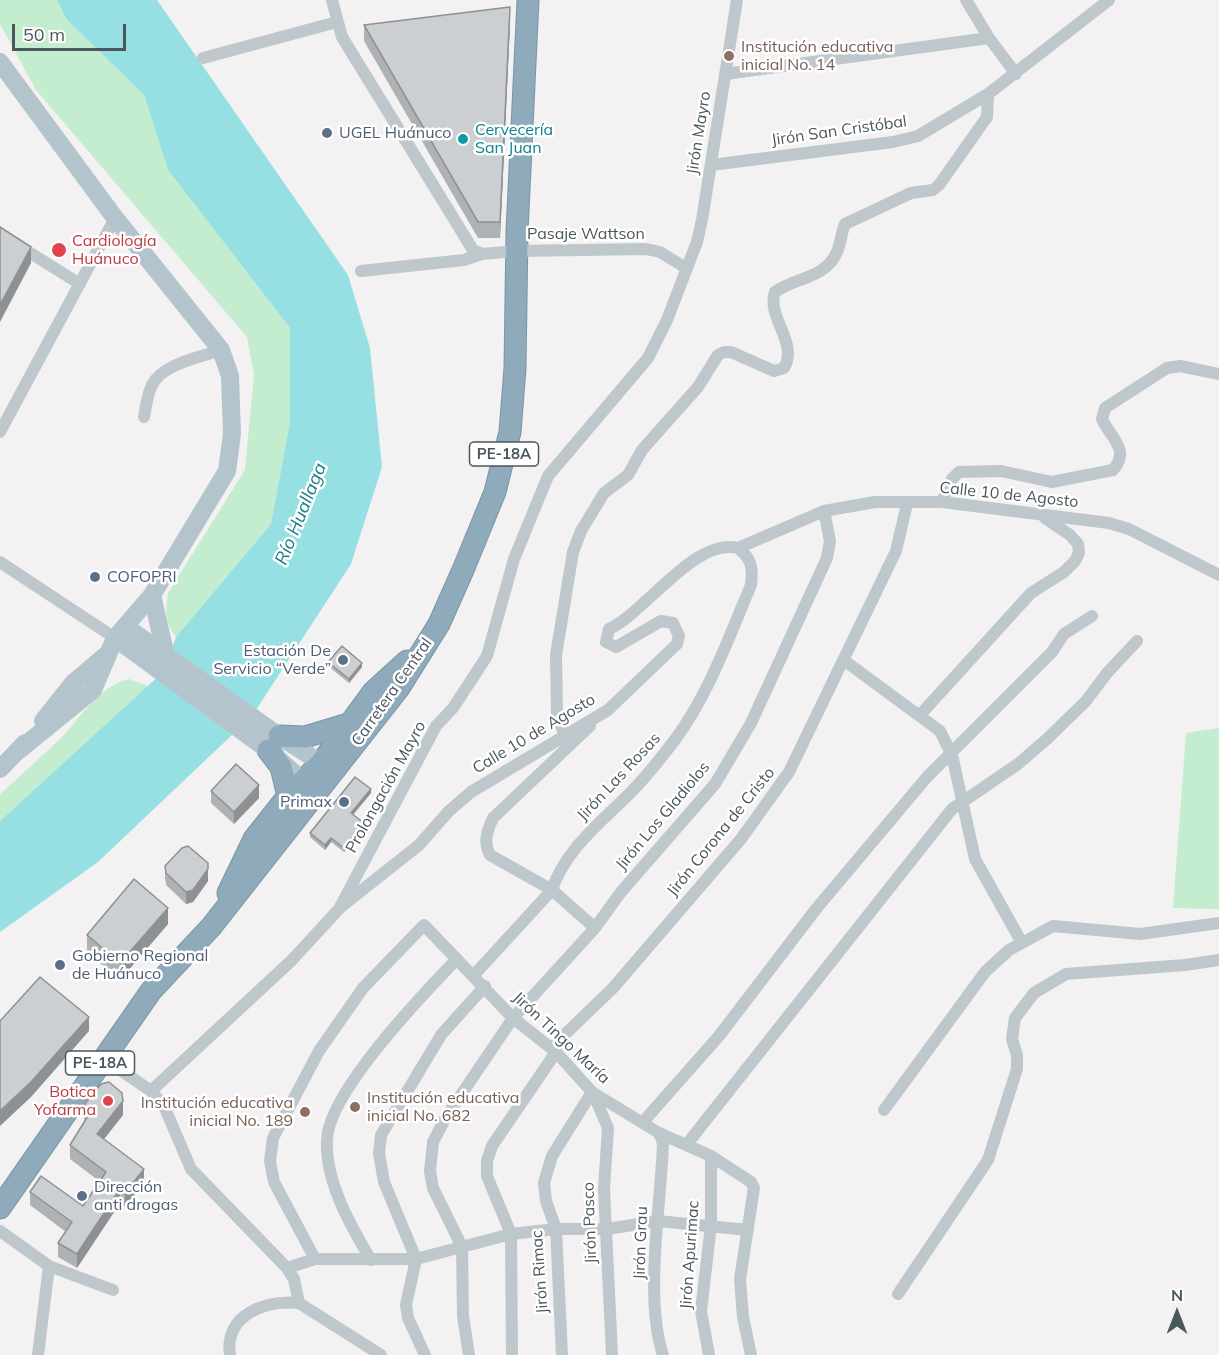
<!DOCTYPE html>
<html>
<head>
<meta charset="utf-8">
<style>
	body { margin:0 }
	#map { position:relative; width:1219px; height:1355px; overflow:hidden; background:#f3f1f1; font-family:Mulish,sans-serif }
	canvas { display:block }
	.north { position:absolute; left:1147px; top:1283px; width:60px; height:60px; -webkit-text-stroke:4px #fff; paint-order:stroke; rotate:0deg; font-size:16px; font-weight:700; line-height:24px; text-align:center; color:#4a575d }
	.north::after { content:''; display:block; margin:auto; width:21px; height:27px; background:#4a575d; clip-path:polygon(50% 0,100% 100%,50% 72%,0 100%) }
	.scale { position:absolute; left:12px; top:24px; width:114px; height:27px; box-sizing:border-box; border:3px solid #4a575d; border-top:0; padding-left:8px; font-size:18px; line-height:21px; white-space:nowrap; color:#4a575d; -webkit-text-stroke:4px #fff; paint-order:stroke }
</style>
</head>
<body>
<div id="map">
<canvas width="1219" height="1355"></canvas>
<div class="north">N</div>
<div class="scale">50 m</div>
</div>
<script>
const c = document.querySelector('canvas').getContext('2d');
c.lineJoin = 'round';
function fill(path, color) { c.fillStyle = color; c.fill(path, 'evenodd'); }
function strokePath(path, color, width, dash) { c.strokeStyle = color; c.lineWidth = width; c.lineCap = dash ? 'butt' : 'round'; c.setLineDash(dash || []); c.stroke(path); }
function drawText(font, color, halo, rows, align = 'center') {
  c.font = font + ' Mulish,sans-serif'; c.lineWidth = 5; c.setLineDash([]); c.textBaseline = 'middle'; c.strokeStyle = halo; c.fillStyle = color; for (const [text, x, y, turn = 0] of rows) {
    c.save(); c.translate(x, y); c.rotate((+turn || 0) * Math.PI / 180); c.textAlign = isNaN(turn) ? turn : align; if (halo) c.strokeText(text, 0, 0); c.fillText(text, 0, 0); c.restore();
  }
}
fill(new Path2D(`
	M 0,0 L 57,0 L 67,20 L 144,95 L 168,170 L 290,328 L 290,422 L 271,524 L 176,637 C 165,623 165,611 168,593 L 245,470 L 254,374 L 247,337 L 36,90 L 0,24 Z
	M 129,679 L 148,686 L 0,821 L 0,794 C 20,776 40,758 59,740 C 80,719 98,686 129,679 Z
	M 1219,728 L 1219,909 L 1173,908 L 1186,733 Z`), '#c4ecce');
fill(new Path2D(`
	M 57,0 L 157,0 L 348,275 L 370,348 L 382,467 L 351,564 L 252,716 L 98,862 L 0,932 L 0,821 L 163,672 L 176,637 L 271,524 L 290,422 L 290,328 L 168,170 L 144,95 L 67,20 Z`), '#96e0e4');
const highway = new Path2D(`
	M 279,736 L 305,737 L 348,724
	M 268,750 L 281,767 L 288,796
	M 228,893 L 254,839 L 288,796 L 321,763 L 373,692 L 407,661
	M 0,1208 L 151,991 L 211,927 L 399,688 L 439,624 L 463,570 L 495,492 L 510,432 L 515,368 L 517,232 L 528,0`);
strokePath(highway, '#7996a6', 23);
strokePath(new Path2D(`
	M 332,0 L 342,37 L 473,250 L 482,254 L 516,251 L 646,249 L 660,252 L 686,268
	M 966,0 L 989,38 L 1016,74
	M 203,58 L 337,22
	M 725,74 L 989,38
	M 711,165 L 893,142 L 918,136 L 988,94 L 1109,0
	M 0,234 L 80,284
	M 361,271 L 464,260 L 482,254
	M 144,417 C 146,407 147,395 152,385 C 162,364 200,357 221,350
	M 0,432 L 115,218
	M 942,502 L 952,479 L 959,472 L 1001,471 L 1052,482 L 1113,470 C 1131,450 1110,437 1102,419 L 1105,408 L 1167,368 L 1180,366 L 1219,374
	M 0,562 L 115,638
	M 845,661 L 940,731 L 952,755 L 975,859 L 1022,943
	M 920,715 L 1031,593 L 1064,572 L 1075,561 L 1079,553 L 1078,544 L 1070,535 L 1045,518
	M 590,726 L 493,818 C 487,831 483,842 490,855 L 552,890 L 595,928
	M 565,736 L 557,714 L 556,655 L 573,552 L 581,531 L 604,493 L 628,475 L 642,450 L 698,387 L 718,355 L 724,352 L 731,352 L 774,371 L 784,368 C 799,343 766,317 775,292 C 796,277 825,279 837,252 C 841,243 841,233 845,224 L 911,193 L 933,190 L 939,185 L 987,117 L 988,94
	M 342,906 L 419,845 L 449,811 L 471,792 L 608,710 L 677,644 L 679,636 L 673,623 L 661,621 L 616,647 L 606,642 L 609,629 C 647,611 695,537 738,548 L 824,511 L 875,502 L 942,502 L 1109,523 L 1129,529 L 1219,575
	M 474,975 L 552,890 C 565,849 603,821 632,791 C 647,776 661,758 674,741 C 709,694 728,639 751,585 C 753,568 752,559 738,548
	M 103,1058 L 151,1091 L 164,1106 L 191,1169 L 287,1268 L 294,1279 L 299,1303 L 381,1355
	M 151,1091 L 291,961 L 339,909 L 436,726 L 453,708 L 487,656 L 514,559 L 548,476 L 648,358 L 667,320 L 697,242 L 702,220 L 737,0
	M 593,1093 L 608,1128 L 604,1189 L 612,1355
	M 884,1110 L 985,972 L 1009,950 L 1053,926 L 1140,934 L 1219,923
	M 643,1122 L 719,1036 L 816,909 L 927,777 L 1052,652 L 1064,634 L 1092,616
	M 659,1133 L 663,1143 C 661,1205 644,1298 663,1355
	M 687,1144 L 952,809 L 1018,764 L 1047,739 L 1086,701 L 1107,673 L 1137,641
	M 0,1231 L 49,1266 L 113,1290
	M 315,1259 L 274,1182 L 270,1161 L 273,1138 L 319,1051 L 363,988 L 424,925 L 513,1018 L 556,1052 L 592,1092 L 659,1133 L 711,1156 L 751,1182 L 754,1188 L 740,1279 L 743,1317 L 751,1355
	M 371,1260 C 350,1225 325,1181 327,1140 C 328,1093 423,994 457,959
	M 287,1268 L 315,1259 L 416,1259 L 511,1234 L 556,1229 L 607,1229 L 658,1221 L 748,1230
	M 898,1294 L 988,1160 L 1017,1069 L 1017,1055 L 1012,1039 L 1015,1018 L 1034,993 L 1066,974 L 1185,965 L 1219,960
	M 38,1355 L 49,1266
	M 230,1355 C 224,1314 266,1300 299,1303
	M 425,1355 L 408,1318 L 406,1305 L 416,1259 L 384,1182 L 379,1153 L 381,1135 L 441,1035 L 485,986
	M 469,1355 L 463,1316 L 462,1247 L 433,1188 L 430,1171 L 433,1142 L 446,1117 L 513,1018 L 595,928 L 621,892 L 715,784 L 751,723 L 827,558 L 830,541 L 824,511
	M 512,1355 L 511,1234 L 487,1176 L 487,1161 L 492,1146 L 556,1052 L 557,1042 L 613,988 L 741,839 L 789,772 L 896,551 L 907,504
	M 562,1355 L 556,1229 L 546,1201 L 544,1183 L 552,1156 L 592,1092
	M 709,1355 L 701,1311 L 711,1225 L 711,1156`), '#bec7cc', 12);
strokePath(new Path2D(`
	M 0,62 L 115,218 L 221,350 L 230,376 L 232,434 L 227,471 L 152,595 L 115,638 L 93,690 L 18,751
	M 152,595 L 165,652
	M 115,638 L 268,750 L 303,781 L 325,784 L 321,763 L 279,736 L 125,626
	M 43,721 L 73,683 L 106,655
	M 0,769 L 25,743`), '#b4c4cd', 18);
strokePath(highway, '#8eaabb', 21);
fill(new Path2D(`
	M 510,23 L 500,238 L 478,238 L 364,41 L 364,25 Z
	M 328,662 L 362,667 L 349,683 L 328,666 Z
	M 211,791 L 259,798 L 234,824 L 211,803 Z
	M 371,793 L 353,815 L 364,827 L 344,852 L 331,842 L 325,850 L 310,837 L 310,833 Z
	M 165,866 L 208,881 L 193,902 L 186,904 L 166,885 L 165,878 Z
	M 168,924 L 120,980 L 87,952 L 87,935 Z
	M 84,1105 L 123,1115 L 104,1139 L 144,1183 L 125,1207 L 120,1203 L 77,1268 L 58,1257 L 58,1243 L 66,1232 L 30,1205 L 30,1192 L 83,1206 L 99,1181 L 70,1159 L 70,1145 L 85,1120 L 84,1119 Z`), '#afb2b5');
fill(new Path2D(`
	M 510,7 L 510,23 L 500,238 L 500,222 Z
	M 31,247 L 31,263 L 0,322 L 0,305 Z
	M 362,663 L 362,667 L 349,683 L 349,679 Z
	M 259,785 L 259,798 L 234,824 L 234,812 Z
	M 371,789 L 371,793 L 351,817 L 351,813 Z
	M 364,823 L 364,827 L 344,852 L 344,848 Z
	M 331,838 L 331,842 L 325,850 L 325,845 Z
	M 208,869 L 208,881 L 193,902 L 186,904 L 186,892 Z
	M 168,908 L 168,924 L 120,980 L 120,963 Z
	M 89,1017 L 89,1031 L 31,1097 L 0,1126 L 0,1111 Z
	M 123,1101 L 123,1115 L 97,1148 L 97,1134 Z
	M 144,1169 L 144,1183 L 125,1207 L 125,1193 Z
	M 120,1189 L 120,1203 L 77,1268 L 77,1254 Z`), '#8e9193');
const building = new Path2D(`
	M 510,7 L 500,222 L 478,222 L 364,25 Z
	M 0,227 L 31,247 L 0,305 Z
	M 342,646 L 362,663 L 349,679 L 328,662 Z
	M 236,764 L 259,785 L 234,812 L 211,791 Z
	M 355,777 L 371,789 L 351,813 L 364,823 L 344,848 L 331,838 L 325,845 L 310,833 Z
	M 188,846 L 208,863 L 208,869 L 193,890 L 186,892 L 166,873 L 165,866 L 182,848 Z
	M 134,879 L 168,908 L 120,963 L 87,935 Z
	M 40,977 L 89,1017 L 31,1082 L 0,1111 L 0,1021 Z
	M 109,1082 L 122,1093 L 123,1101 L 97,1134 L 144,1169 L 125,1193 L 120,1189 L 77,1254 L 58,1243 L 72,1222 L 30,1192 L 41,1176 L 83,1206 L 106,1172 L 70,1145 L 91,1111 L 84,1105 L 101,1084 Z`);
fill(building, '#cbcfd2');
strokePath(building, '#8e9193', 1.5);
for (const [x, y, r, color] of [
	[729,56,6,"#8d6e63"],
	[327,133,6,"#5c6f8a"],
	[463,139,6,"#0f9aa8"],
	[59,250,8,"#e0444e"],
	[95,577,6,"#5c6f8a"],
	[343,660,6,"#5c6f8a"],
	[344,802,6,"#5c6f8a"],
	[60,965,6,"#5c6f8a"],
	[108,1101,6,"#e0444e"],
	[355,1107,6,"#8d6e63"],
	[305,1112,6,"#8d6e63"],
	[82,1196,6,"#5c6f8a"]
]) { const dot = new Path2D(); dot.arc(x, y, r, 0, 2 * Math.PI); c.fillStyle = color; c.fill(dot); strokePath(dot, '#fff', 2); }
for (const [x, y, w] of [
	[504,454,69],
	[100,1063,69]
]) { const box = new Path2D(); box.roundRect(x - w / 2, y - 12, w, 24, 4.5); c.fillStyle = '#fff'; c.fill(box); strokePath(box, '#4a575d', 1.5); }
drawText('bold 15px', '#4a575d', null, [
	["PE-18A",504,454],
	["PE-18A",100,1063]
]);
drawText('16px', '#785e54', '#fff', [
	["Institución educativa",741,47],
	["inicial No. 14",741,65],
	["Institución educativa",367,1098],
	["inicial No. 682",367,1116],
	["Institución educativa",293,1103,"right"],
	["inicial No. 189",293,1121,"right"]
], 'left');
drawText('16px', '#0d838f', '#fff', [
	["Cervecería",475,130],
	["San Juan",475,148]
], 'left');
drawText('16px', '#4a575d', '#fff', [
	["Jirón San Cristóbal",839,131,-8],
	["Jirón Mayro",699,133,-81],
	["Pasaje Wattson",586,234],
	["Calle 10 de Agosto",1009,495,6],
	["Carretera Central",392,692,-55],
	["Calle 10 de Agosto",534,734,-31],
	["Jirón Las Rosas",619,777,-47],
	["Prolongación Mayro",386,787,-61],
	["Jirón Los Gladiolos",663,816,-50],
	["Jirón Corona de Cristo",721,832,-51],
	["Jirón Tingo María",561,1038,43],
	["Jirón Pasco",590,1223,-92],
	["Jirón Grau",641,1243,-88],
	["Jirón Apurimac",690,1255,-86],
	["Jirón Rimac",540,1272,-94]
]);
drawText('16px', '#4e5e75', '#fff', [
	["UGEL Huánuco",339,133],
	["COFOPRI",107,577],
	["Estación De",331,651,"right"],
	["Servicio “Verde”",331,669,"right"],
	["Primax",332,802,"right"],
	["Gobierno Regional",72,956],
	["de Huánuco",72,974],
	["Dirección",94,1187],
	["anti drogas",94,1205]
], 'left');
drawText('16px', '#be3a42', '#fff', [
	["Cardiología",72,241],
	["Huánuco",72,259],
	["Botica",96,1092,"right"],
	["Yofarma",96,1110,"right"]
], 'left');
drawText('italic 18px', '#187e83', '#fff', [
	["Río Huallaga",301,514,-68]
]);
</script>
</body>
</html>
